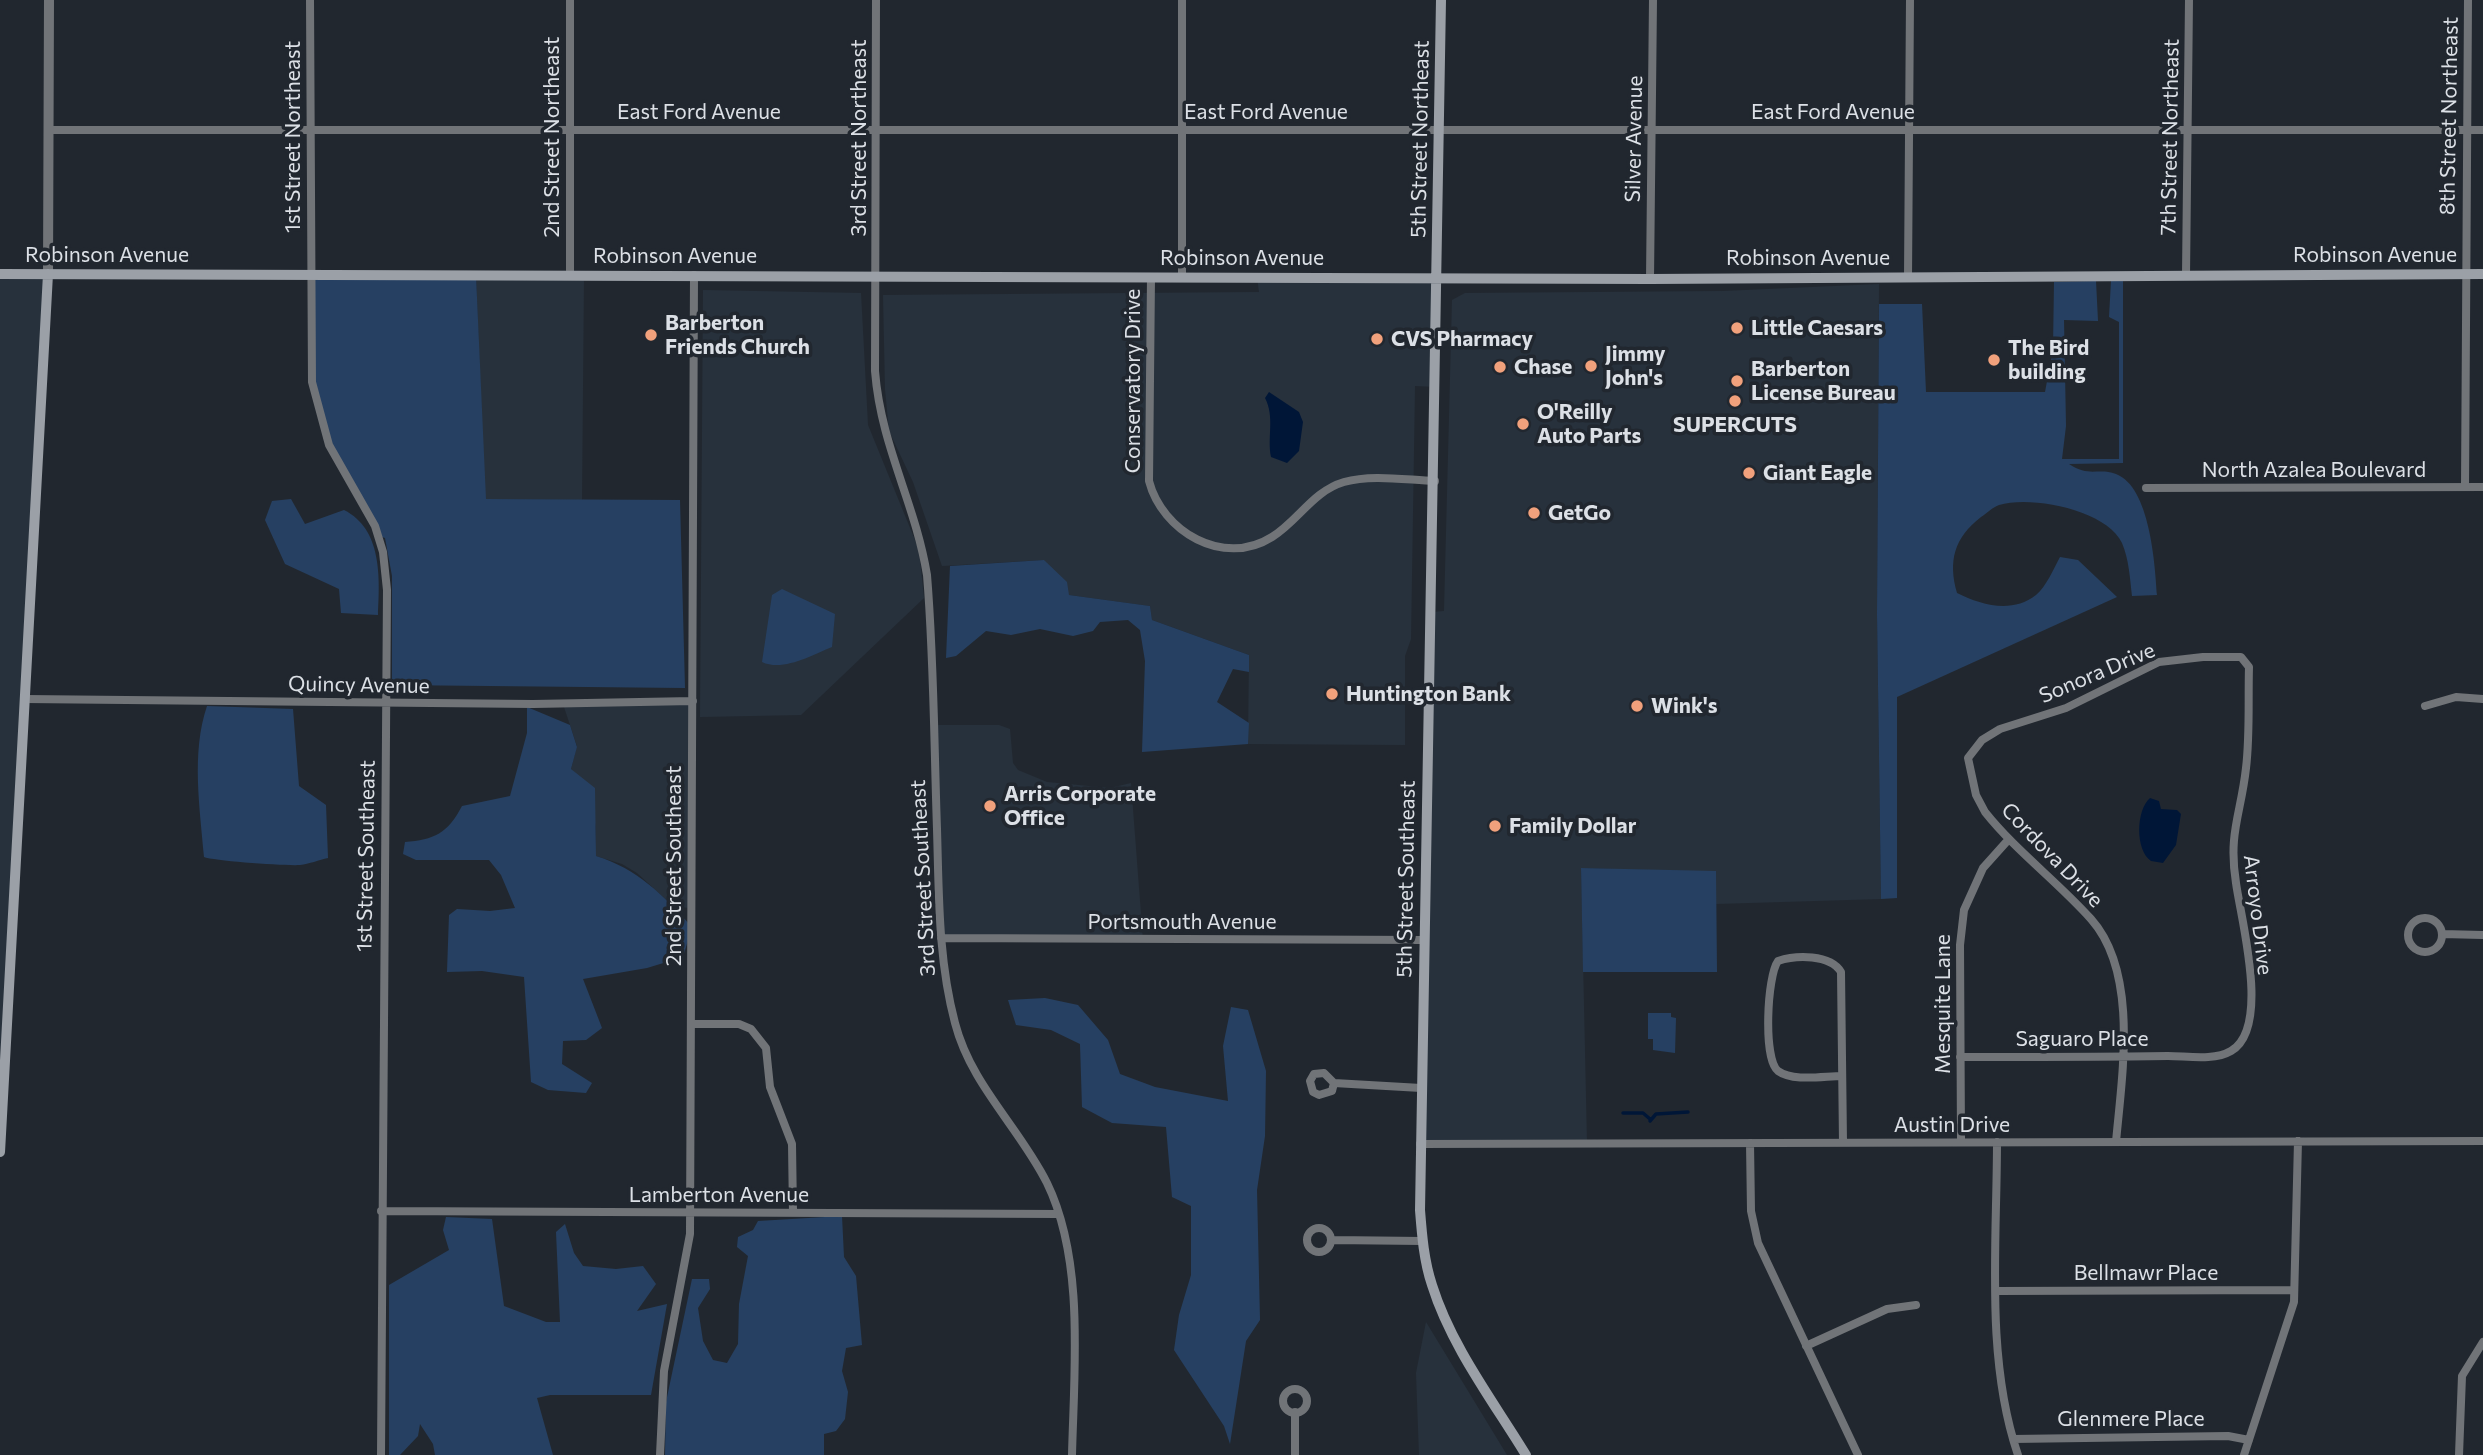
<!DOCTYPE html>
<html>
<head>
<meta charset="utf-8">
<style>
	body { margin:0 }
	canvas { display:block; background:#21272f }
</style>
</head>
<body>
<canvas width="2483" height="1455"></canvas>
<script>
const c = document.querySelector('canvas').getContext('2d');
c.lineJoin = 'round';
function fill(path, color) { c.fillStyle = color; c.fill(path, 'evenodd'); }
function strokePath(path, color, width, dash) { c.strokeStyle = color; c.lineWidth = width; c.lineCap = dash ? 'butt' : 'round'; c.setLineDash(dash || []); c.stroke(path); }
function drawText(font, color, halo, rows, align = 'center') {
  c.font = font + ' Commissioner,sans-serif'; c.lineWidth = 7; c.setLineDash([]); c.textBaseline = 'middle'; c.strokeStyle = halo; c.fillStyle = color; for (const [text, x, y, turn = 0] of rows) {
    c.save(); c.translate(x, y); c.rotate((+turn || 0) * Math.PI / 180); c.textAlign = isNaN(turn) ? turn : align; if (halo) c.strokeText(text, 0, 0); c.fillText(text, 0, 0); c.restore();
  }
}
fill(new Path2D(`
	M 0,274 L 48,274 L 0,1152 Z
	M 476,275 L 584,275 L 582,500 L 485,499 Z
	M 1257,277 L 1438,278 L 1437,387 L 1415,386 L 1411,639 L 1405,656 L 1405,745 L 1248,744 L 1249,655 L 1152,620 L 1150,606 L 1069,595 L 1044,560 L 942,566 L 913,482 L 889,431 L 885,389 L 883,295 L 1259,292 Z
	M 1879,284 L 1877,614 L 1881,899 L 1716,904 L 1716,872 L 1581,868 L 1587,1144 L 1420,1144 L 1432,612 L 1444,611 L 1452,300 L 1465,293 L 1723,291 Z
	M 703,290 L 861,293 L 868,425 L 919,550 L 924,598 L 801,715 L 700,717 Z
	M 693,701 L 692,908 L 674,907 L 637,873 L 622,864 L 596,856 L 596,827 L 584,782 L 571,769 L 577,746 L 563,704 Z
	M 933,725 L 999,725 L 1010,729 L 1013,763 L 1018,770 L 1047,782 L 1110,788 L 1131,783 L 1143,940 L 941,938 Z
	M 1426,1322 L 1507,1455 L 1419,1455 L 1416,1373 Z`), '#27313c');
fill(new Path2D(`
	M 310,274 L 476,275 L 486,499 L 680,500 L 685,688 L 392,685 L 392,576 L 385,538 L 379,536 L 342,469 L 315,400 Z
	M 2096,281 L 2098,321 L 2064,320 L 2066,426 L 2062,459 L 2119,459 L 2119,322 L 2109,317 L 2111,281 L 2123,281 L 2123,463 L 2069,464 C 2090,478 2098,467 2116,474 C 2150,487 2155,564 2157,595 L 2132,596 C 2130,579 2129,559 2122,543 C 2107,510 2031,495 1999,505 C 1993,507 1987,513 1981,517 C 1954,538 1948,561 1957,593 C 1981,605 2012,614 2036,595 C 2046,587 2054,568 2060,557 L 2078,560 L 2117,597 L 1897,697 L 1897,898 L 1881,899 L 1877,614 L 1879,304 L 1922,304 L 1926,392 L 2045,392 L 2053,349 L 2054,282 Z
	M 291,499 L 305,524 L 344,510 C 382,529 380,577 378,615 L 341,613 L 339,589 L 285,564 L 265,520 L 272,501 Z
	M 1044,560 L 1067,582 L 1069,595 L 1150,606 L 1152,620 L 1249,655 L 1249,672 L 1233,669 L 1217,702 L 1249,723 L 1248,744 L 1142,752 L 1145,661 L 1140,630 L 1128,620 L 1100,622 L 1093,631 L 1073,636 L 1040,629 L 1011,635 L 986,631 L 956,656 L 946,658 L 950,566 Z
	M 782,589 L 835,614 L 832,647 C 812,655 783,672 762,662 L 772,595 Z
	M 207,706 L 293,709 L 299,786 L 326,805 L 328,858 C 319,860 309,864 300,865 C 286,866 214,861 204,857 C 200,809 191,753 207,706 Z
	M 527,707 L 570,725 L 577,747 L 571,769 L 595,788 L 596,856 C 638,869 663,895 692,927 L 683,957 L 647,968 L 583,979 L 602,1028 L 586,1040 L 563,1041 L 562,1064 L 592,1083 L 586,1093 L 548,1090 L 531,1082 L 524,977 L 482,971 L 447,972 L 449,915 L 457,909 L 490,911 L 515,908 L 501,875 L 489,860 L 416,860 L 403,854 L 405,842 C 434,840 448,833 462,806 L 510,796 L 527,733 Z
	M 1581,868 L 1716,871 L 1717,972 L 1583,972 Z
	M 1045,998 L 1078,1005 L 1108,1040 L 1120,1074 L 1155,1087 L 1228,1101 L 1223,1046 L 1231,1007 L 1248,1010 L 1266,1071 L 1265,1136 L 1257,1190 L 1260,1320 L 1246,1341 L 1230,1444 L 1224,1426 L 1174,1350 L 1179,1315 L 1191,1275 L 1191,1206 L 1172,1197 L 1166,1127 L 1112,1123 L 1082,1107 L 1080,1044 L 1051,1030 L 1016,1025 L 1008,1000 Z
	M 1648,1013 L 1671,1013 L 1671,1017 L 1676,1018 L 1675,1053 L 1653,1050 L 1653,1039 L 1648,1039 Z
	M 842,1216 L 844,1257 L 856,1276 L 862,1345 L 846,1348 L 842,1371 L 848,1392 L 845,1419 L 836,1431 L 824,1434 L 824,1455 L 665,1455 L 666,1402 L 692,1279 L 709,1279 L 710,1289 L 698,1308 L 703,1341 L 713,1360 L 727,1363 L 738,1344 L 739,1304 L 748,1256 L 737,1247 L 738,1237 L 753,1230 L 758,1221 Z
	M 446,1217 L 492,1219 L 504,1306 L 546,1322 L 560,1322 L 556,1232 L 565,1224 L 574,1253 L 583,1266 L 616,1269 L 643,1266 L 656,1284 L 637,1311 L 667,1304 L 651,1395 L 550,1395 L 537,1398 L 553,1455 L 435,1455 L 433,1444 L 420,1424 L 418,1436 L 400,1455 L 389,1455 L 389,1285 L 449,1250 L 443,1230 Z`), '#264062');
fill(new Path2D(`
	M 1269,392 L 1299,412 L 1303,422 L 1299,451 L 1287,463 L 1271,457 C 1267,437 1275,417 1265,398 Z
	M 2150,798 L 2159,801 L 2161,809 L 2177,810 L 2181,814 L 2176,845 L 2163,863 L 2151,861 C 2135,850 2136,810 2150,798 Z`), '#001637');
strokePath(new Path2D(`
	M 1623,1113 L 1643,1113 L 1650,1119
	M 1650,1121 L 1656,1114 L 1688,1112`), '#001637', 3.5);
strokePath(new Path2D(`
	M 310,0 L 312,382 L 329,445 L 375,526 L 383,552 L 387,590 L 381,1455
	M 876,0 L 875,371 C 881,447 915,502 927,575 C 934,659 934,744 937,829 C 939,894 938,959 955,1023 C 971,1085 1019,1127 1047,1183 C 1085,1261 1074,1370 1072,1455
	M 49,130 L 2483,130
	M 570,275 L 570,0
	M 2186,275 L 2189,0
	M 1151,277 L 1149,481 C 1162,531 1223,568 1272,537 C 1298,521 1313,491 1344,482 C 1372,474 1406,480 1435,481
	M 1182,277 L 1182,0
	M 1908,277 L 1910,0
	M 1650,279 L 1653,0
	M 2465,487 L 2468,0
	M 2146,488 L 2483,487
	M 25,699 L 533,704 L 693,701
	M 2425,706 L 2456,697 L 2483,699
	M2408 935a17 17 0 1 1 34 0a17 17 0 1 1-34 0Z
	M 2442,934 L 2483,935
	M 941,938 L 1424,940
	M 691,1024 L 739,1024 L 751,1029 L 766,1048 L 770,1087 L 792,1144 L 793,1213
	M 1960,1057 C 2030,1057 2099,1057 2168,1056 C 2187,1056 2214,1061 2231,1051 C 2271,1028 2241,920 2236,883 C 2228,833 2241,814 2246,768 C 2250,735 2248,701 2249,667 L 2241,657 L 2203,657 L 2159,662 L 2066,708 L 2000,729 L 1982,740 L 1968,758 L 1976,795 L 1985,812 C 2016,851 2057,881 2091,919 C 2139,973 2122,1075 2116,1142
	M 1842,1076 C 1824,1076 1793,1082 1778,1071 C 1763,1059 1767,976 1778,961 C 1796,955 1830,954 1841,972 L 1843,1143
	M 1334,1083 L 1332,1091 L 1319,1095 L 1313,1092 L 1310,1081 L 1314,1074 L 1324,1073 L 1334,1083 L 1421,1088
	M 1961,1142 L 1960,945 L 1964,910 L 1983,868 L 2009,839
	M 1997,1142 C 1997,1243 1985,1359 2018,1455
	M 1750,1143 L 1751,1211 L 1758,1243 L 1858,1455
	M 1420,1144 L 2483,1141
	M 381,1211 L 1058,1214
	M1307 1240a12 12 0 1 1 24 0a12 12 0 1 1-24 0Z
	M 1332,1240 L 1422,1241
	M 1998,1291 L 2294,1290
	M 1806,1346 L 1887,1309 L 1916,1305
	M1283 1401a12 12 0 1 1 24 0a12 12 0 1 1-24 0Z
	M 1295,1412 L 1295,1455
	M 2013,1439 L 2228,1436 L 2249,1440
	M 660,1455 L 664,1371 L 690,1234 L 694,275
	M 2244,1455 L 2294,1302 L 2298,1141
	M 2459,1455 L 2462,1376 L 2483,1342`), '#717478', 8);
strokePath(new Path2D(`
	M 48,274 L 49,0`), '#717478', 10);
strokePath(new Path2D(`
	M 1441,0 L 1420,1210 C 1422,1236 1424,1261 1432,1285 C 1451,1346 1493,1401 1526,1455
	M 0,274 L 1650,279 L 2483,274
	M 0,1152 L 48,274`), '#9ba0a7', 10);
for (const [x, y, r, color] of [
	[1737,328,7,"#f1a17c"],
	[651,335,7,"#f1a17c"],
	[1377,339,7,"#f1a17c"],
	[1994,360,7,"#f1a17c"],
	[1591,366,7,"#f1a17c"],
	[1500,367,7,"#f1a17c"],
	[1737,381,7,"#f1a17c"],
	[1735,401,7,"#f1a17c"],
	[1523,424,7,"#f1a17c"],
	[1749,473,7,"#f1a17c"],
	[1534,513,7,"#f1a17c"],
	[1332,694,7,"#f1a17c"],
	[1637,706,7,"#f1a17c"],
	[990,806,7,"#f1a17c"],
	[1495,826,7,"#f1a17c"]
]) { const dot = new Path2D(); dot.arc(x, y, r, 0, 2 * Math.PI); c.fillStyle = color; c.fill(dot); strokePath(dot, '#21272f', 2.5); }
drawText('21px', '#dce0e6', '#21272f', [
	["East Ford Avenue",699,112],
	["East Ford Avenue",1266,112],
	["East Ford Avenue",1833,112],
	["8th Street Northeast",2449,116,-89],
	["1st Street Northeast",293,137,-90],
	["2nd Street Northeast",552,137,-90],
	["7th Street Northeast",2170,137,-89],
	["3rd Street Northeast",859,138,-90],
	["5th Street Northeast",1420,139,-89],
	["Silver Avenue",1634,139,-89],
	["Robinson Avenue",107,255],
	["Robinson Avenue",2375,255],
	["Robinson Avenue",675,256],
	["Robinson Avenue",1242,258],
	["Robinson Avenue",1808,258],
	["Conservatory Drive",1133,381,-90],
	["North Azalea Boulevard",2314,470],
	["Sonora Drive",2097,673,-23],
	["Quincy Avenue",359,685,1],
	["Cordova Drive",2052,855,46],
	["1st Street Southeast",366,856,-89],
	["2nd Street Southeast",674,866,-90],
	["3rd Street Southeast",923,878,-93],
	["5th Street Southeast",1406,879,-89],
	["Arroyo Drive",2258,915,83],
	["Portsmouth Avenue",1182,922],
	["Mesquite Lane",1943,1004,-90],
	["Saguaro Place",2082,1039],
	["Austin Drive",1952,1125],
	["Lamberton Avenue",719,1195],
	["Bellmawr Place",2146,1273],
	["Glenmere Place",2131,1419]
]);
drawText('bold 21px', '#dce0e6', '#21272f', [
	["Barberton",665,323],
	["Friends Church",665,347],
	["Little Caesars",1751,328],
	["CVS Pharmacy",1391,339],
	["The Bird",2008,348],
	["building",2008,372],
	["Jimmy",1605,354],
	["John's",1605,378],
	["Chase",1514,367],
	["Barberton",1751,369],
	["License Bureau",1751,393],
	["O'Reilly",1537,412],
	["Auto Parts",1537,436],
	["SUPERCUTS",1735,425,"center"],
	["Giant Eagle",1763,473],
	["GetGo",1548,513],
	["Huntington Bank",1346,694],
	["Wink's",1651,706],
	["Arris Corporate",1004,794],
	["Office",1004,818],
	["Family Dollar",1509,826]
], 'left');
</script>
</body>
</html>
